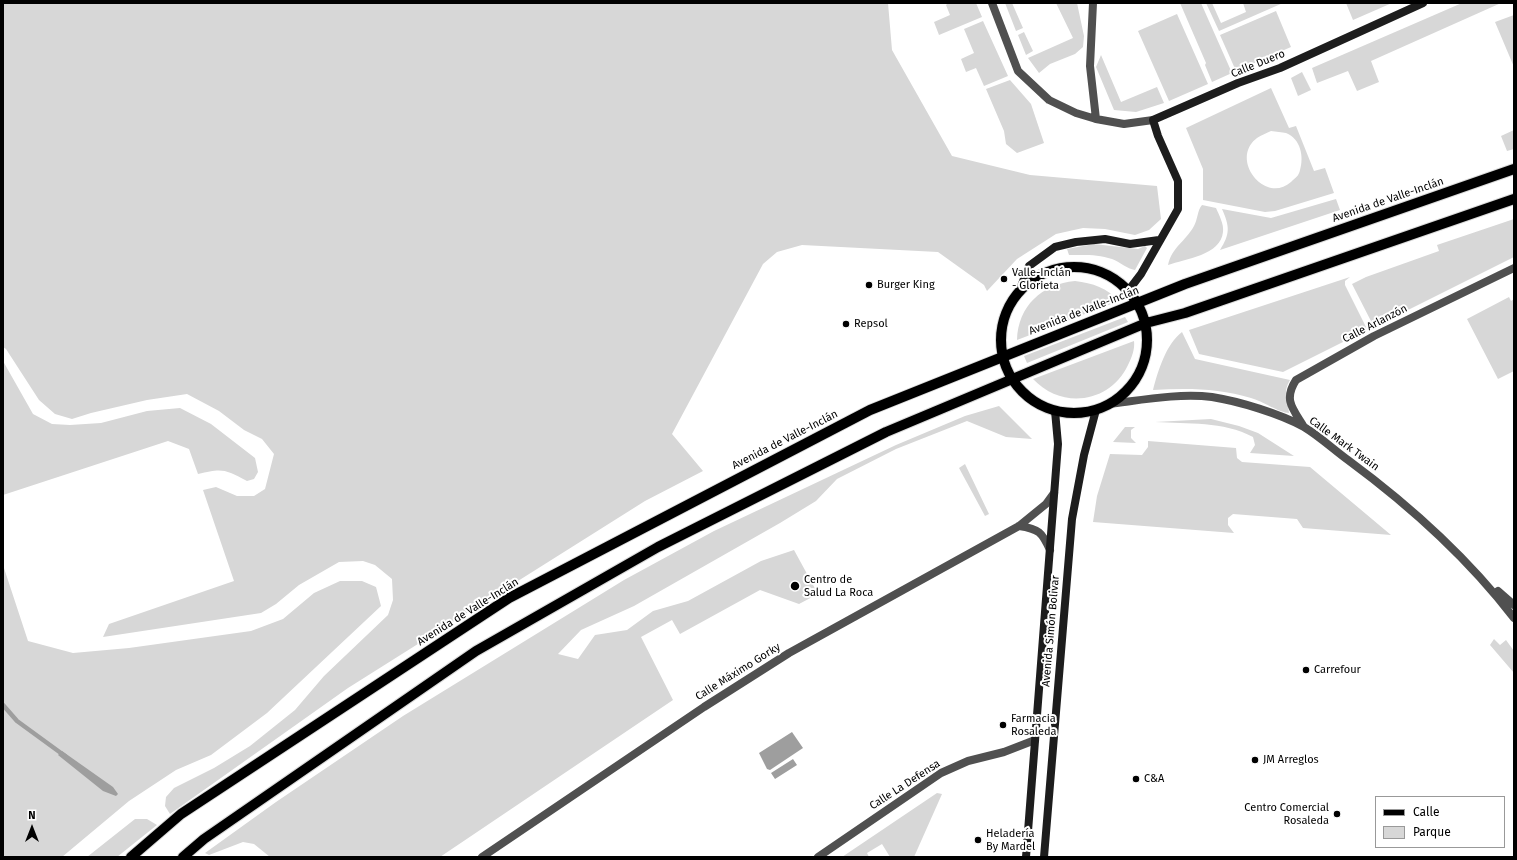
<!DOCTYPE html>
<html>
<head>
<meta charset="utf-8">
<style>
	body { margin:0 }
	#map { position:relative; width:1517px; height:860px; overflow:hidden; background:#fff; font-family:"Fira Sans",sans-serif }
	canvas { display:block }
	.frame { position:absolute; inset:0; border:4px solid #000; pointer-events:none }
	.legend { position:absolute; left:1375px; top:796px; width:130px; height:52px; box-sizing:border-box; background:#fff; border:1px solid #999; margin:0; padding:5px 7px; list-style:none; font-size:12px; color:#000 }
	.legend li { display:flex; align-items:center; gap:8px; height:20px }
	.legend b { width:20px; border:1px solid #999 }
	.north { position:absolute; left:12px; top:808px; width:40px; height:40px; -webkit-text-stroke:3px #fff; paint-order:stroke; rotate:0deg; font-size:11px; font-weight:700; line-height:16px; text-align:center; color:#000 }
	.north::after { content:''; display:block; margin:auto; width:14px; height:18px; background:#000; clip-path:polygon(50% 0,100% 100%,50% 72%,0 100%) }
</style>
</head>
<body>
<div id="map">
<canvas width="1517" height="860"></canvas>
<div class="frame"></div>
<ul class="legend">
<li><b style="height:5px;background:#000"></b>Calle</li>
<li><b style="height:11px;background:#d7d7d7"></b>Parque</li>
</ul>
<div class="north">N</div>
</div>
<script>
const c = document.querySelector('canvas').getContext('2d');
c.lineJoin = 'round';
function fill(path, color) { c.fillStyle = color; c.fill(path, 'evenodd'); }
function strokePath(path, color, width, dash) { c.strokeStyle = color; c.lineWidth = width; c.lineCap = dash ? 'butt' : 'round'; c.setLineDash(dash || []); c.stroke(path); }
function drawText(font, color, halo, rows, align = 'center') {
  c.font = font + ' "Fira Sans",sans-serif'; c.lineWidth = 4; c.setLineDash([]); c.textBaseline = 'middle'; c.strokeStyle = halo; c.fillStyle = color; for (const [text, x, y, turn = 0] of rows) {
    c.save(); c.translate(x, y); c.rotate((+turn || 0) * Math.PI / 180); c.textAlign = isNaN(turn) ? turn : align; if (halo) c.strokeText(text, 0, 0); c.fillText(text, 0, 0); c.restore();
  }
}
fill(new Path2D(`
	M 3,3 L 888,3 L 892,50 L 952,156 L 1030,175 L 1157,186 L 1161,219 L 1149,230 L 1135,235 L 1105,229 L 1083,228 L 1056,234 L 1017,259 L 987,291 L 984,285 L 938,252 L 802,245 L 777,252 L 763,264 L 672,434 L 703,471 L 645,501 L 348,688 L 170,814 L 165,806 L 166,797 L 174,788 L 214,768 L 250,746 L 295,710 L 324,676 L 388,615 L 393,600 L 392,579 L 375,565 L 363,561 L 339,562 L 299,585 L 276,604 L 261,613 L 103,637 L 109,624 L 234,581 L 203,490 L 216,487 L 237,496 L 254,496 L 265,489 L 274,454 L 262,439 L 244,430 L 219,411 L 187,394 L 147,400 L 91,413 L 72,419 L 55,414 L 39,400 L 6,349 L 3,347 Z
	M 948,3 L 976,3 L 982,17 L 939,35 L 934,22 L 950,15 L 946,5 Z
	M 1005,3 L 1012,3 L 1023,28 L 1016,31 Z
	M 1056,3 L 1077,3 L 1084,36 L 1083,47 L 1075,54 L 1050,64 L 1039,73 L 1028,58 L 1073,38 Z
	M 1180,3 L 1201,3 L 1232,73 L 1212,82 L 1205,65 L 1206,63 Z
	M 1206,3 L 1212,3 L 1221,23 L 1246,12 L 1243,3 L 1283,3 L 1219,31 Z
	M 1346,3 L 1392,3 L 1353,20 Z
	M 1462,3 L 1501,3 L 1371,61 L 1379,82 L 1357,91 L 1348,71 L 1317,83 L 1312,68 Z
	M 1276,11 L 1291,47 L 1236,71 L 1220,35 Z
	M 1177,14 L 1208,84 L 1169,101 L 1138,31 Z
	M 1514,15 L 1514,67 L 1495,22 Z
	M 983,21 L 1008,76 L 984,86 L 976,68 L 966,72 L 961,59 L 974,53 L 964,29 Z
	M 1024,32 L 1033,51 L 1026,55 L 1018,35 Z
	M 1101,55 L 1121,102 L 1157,87 L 1164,103 L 1136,112 L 1114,110 L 1096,67 Z
	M 1302,72 L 1311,90 L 1298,96 L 1291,78 Z
	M 1010,80 L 1031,104 L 1044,143 L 1017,153 L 1006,144 L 1004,131 L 986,89 Z
	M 1271,88 L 1289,128 L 1296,126 L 1314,171 L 1325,168 L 1334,193 L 1275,211 L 1265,212 L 1203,200 L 1203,169 L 1186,128 ZM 1271,131 C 1276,132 1282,132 1286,133 C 1301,139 1304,157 1300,170 C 1299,176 1295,178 1291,182 C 1265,205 1229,159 1257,138 C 1261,135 1267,133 1271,131 Z
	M 1514,130 L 1514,149 L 1507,151 L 1501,136 Z
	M 1336,199 L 1340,210 L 1220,250 C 1230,234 1230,227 1222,209 L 1271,218 Z
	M 1202,205 L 1216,208 C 1219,215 1224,224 1223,232 C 1221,255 1185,259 1168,265 C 1172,247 1185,242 1194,226 C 1198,219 1197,211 1202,205 Z
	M 1514,219 L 1514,257 L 1374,327 L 1352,284 L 1366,277 L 1439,251 L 1437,245 Z
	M 1094,244 L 1138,249 L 1145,246 L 1147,248 L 1135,270 C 1127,269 1120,262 1112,259 C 1098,254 1084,255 1069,255 L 1067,249 Z
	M 1350,277 L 1345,281 L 1345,285 L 1366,327 L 1365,331 L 1283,372 L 1199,354 L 1189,330 Z
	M 1075,281 C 1093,283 1107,288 1119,301 L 1017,340 C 1018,306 1042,284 1075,281 Z
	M 1509,297 L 1511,301 L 1514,299 L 1514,371 L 1498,379 L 1467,319 Z
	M 1125,317 L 1128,322 L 1027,363 L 1024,356 Z
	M 1182,332 L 1195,359 L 1290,380 C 1282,394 1288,399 1289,413 C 1280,413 1262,401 1251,398 C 1219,388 1186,388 1153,390 C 1158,371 1166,344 1182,332 Z
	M 1134,341 C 1135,349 1132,357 1128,365 C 1110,403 1062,410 1033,379 Z
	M 3,361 L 33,414 L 52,424 L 70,425 L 101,423 L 147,411 L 180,408 L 211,424 L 255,458 L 258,472 L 254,479 L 247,481 C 225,469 222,468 198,474 L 189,449 L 168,441 L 3,495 Z
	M 999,406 L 1032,439 L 1006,437 L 967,421 L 896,449 L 837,479 L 816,501 L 780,523 L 634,606 L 581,630 L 558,654 L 578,659 L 595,635 L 627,630 L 653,611 L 688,601 L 761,561 L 794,550 L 818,594 L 799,604 L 760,590 L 680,634 L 672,620 L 641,637 L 673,700 L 440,857 L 270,857 L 254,844 L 243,842 L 209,855 L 205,853 L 276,802 L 403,716 L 624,580 L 714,531 L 896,445 L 965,416 Z
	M 1211,419 L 1239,426 L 1258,433 L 1294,456 L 1250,453 L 1255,445 L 1253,437 C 1223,421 1188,424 1155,422 Z
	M 1125,427 L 1135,427 L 1131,430 L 1131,438 L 1136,443 L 1113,442 Z
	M 1148,441 L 1236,448 L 1237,458 L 1242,462 L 1310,467 L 1391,535 L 1303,528 L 1297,519 L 1233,514 L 1228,518 L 1228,525 L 1234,533 L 1093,522 L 1097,496 L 1110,454 L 1142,455 L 1148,447 Z
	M 965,464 L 989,514 L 985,516 L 959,468 Z
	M 3,565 L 28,641 L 73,653 L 129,648 L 251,631 L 283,619 L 314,593 L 340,581 L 362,581 L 376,587 L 381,606 L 267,713 L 211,755 L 176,770 L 129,801 L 62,857 L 3,857 Z
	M 1494,639 L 1500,645 L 1506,640 L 1514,651 L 1514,673 L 1490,645 Z
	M 937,793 L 942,794 L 914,857 L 890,857 L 882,844 L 867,853 L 869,857 L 842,857 Z
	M 135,819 L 147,819 L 157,825 L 117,857 L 87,857 Z`), '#d7d7d7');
fill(new Path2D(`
	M 792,732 L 803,748 L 770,770 L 767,769 L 759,753 Z
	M 62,751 L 113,787 L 118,794 L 116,796 L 103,791 L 58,755 Z
	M 793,759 L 797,765 L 775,779 L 771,773 Z`), '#9e9e9e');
strokePath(new Path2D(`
	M 3,705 L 17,721 L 65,756`), '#9e9e9e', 4.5);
const primary = new Path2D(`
	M1001 340a73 73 0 1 1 146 0a73 73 0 1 1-146 0Z
	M 131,857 L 181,814 L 509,598 L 870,410 L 1185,284 L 1514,169
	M 183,857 L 204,839 L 476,651 L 658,547 L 886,432 L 1146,323 L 1185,313 L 1514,199`);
strokePath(primary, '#dbdbdb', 12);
strokePath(new Path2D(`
	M 992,3 L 1018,71 L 1049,100 L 1076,113 L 1096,119 L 1124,124 L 1153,120
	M 1093,3 L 1090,66 L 1096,119
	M 1109,404 C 1142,400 1179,393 1212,397 C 1238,401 1281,414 1304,427 C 1319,436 1333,449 1348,460 C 1409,505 1467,557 1514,618
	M 1304,427 C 1293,409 1283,400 1296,380 L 1374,336 L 1514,268
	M 1019,526 C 1039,529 1042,532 1050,550
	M 1498,591 L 1514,605
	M 482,857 L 704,707 L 789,653 L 1019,526 L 1046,504 L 1054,493
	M 818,857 L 941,773 L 968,761 L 1004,752 L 1035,740`), '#505050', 8);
strokePath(new Path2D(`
	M 1128,291 L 1141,274 L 1178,209 L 1178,181 L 1158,136 L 1153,120 L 1238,83 L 1280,68 L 1423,3
	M 1018,294 L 1029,266 L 1055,247 L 1076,242 L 1105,239 L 1130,244 L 1159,240
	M 1026,857 L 1058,444 L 1055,411
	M 1044,857 L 1072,519 L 1084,455 L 1096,410`), '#1d1d1d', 8);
strokePath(primary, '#000', 10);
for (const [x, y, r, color] of [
	[1004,279,4,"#000"],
	[869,285,4,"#000"],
	[846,324,4,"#000"],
	[795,586,5,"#000"],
	[1306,670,4,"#000"],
	[1003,725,4,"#000"],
	[1255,760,4,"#000"],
	[1136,779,4,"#000"],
	[1337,814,4,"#000"],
	[978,840,4,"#000"]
]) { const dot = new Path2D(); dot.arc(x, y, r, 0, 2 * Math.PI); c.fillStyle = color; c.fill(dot); strokePath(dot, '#fff', 1.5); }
drawText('11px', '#000', '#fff', [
	["Calle Duero",1258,64,-22],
	["Avenida de Valle-Inclán",1388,200,-19],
	["Avenida de Valle-Inclán",1084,311,-21],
	["Calle Arlanzón",1375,324,-27],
	["Avenida de Valle-Inclán",785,440,-27],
	["Calle Mark Twain",1344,444,36],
	["Avenida de Valle-Inclán",468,612,-32],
	["Avenida Simón Bolivar",1051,631,-85],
	["Calle Máximo Gorky",738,672,-32],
	["Calle La Defensa",905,785,-33]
]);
drawText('11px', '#000', '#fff', [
	["Valle-Inclán",1012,273],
	["- Glorieta",1012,286],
	["Burger King",877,285],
	["Repsol",854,324],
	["Centro de",804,580],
	["Salud La Roca",804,593],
	["Carrefour",1314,670],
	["Farmacia",1011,719],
	["Rosaleda",1011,732],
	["JM Arreglos",1263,760],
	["C&A",1144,779],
	["Centro Comercial",1329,808,"right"],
	["Rosaleda",1329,821,"right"],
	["Heladería",986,834],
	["By Mardel",986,847]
], 'left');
</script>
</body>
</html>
